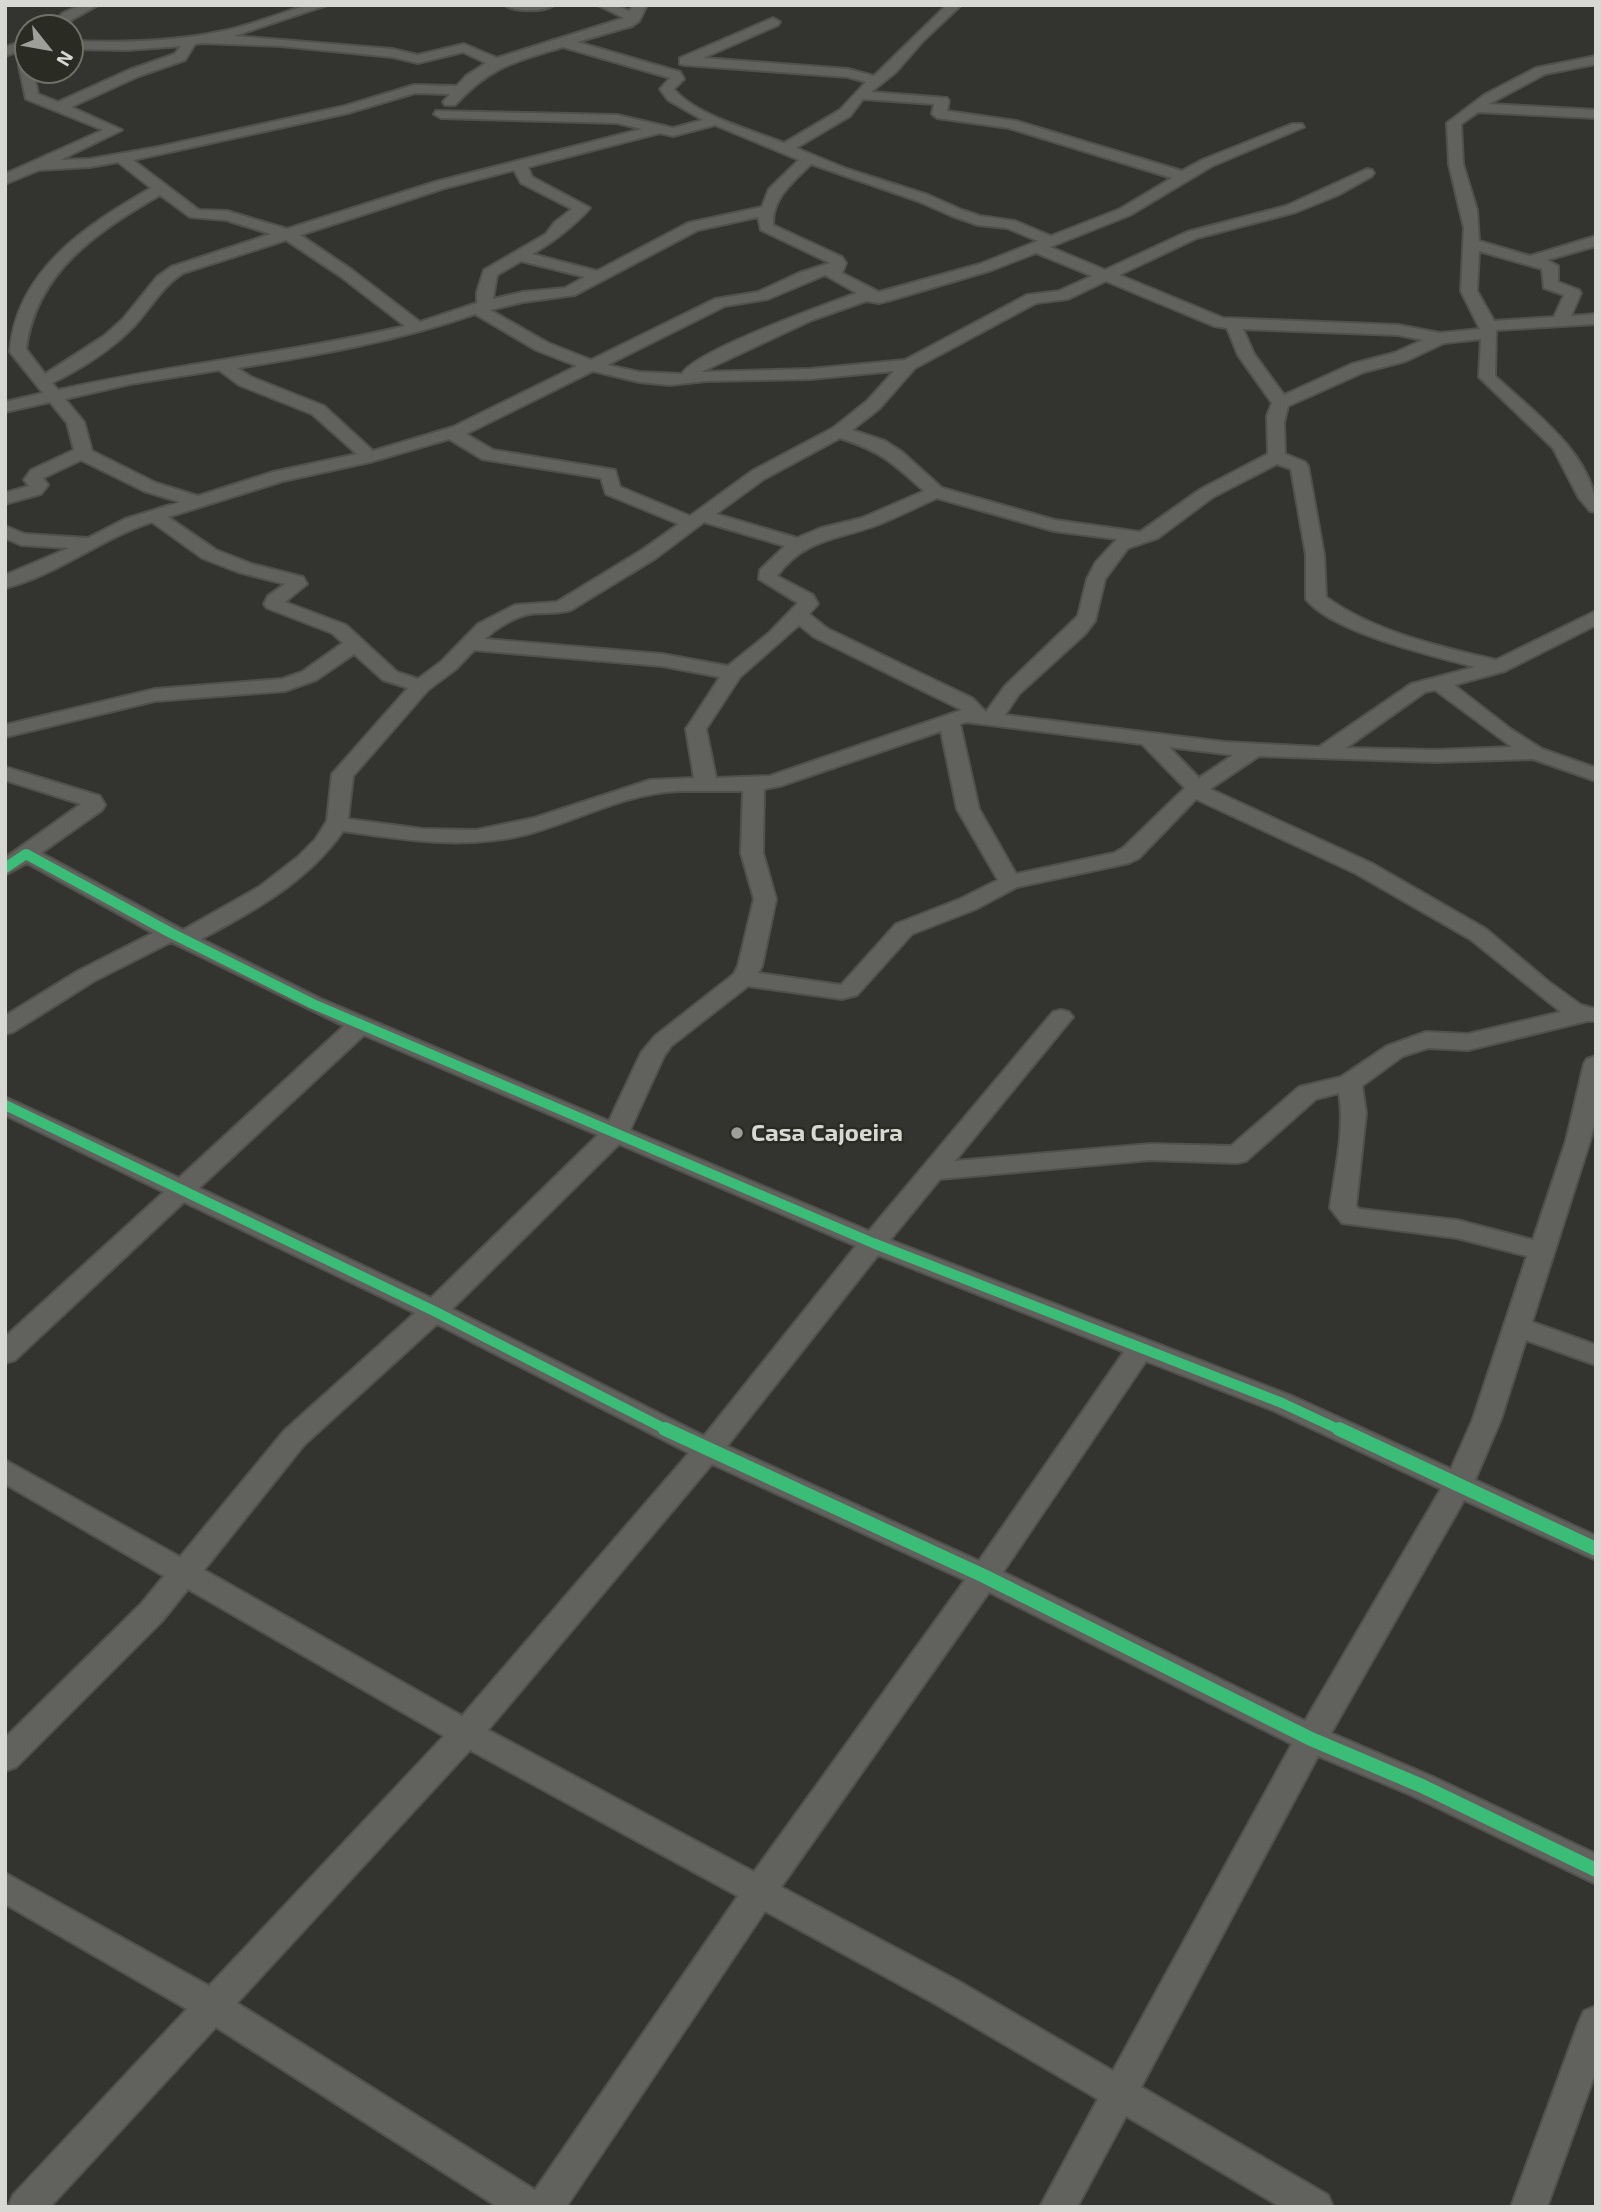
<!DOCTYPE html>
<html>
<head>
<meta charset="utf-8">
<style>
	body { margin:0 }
	#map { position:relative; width:1601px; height:2212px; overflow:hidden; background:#33342f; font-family:"Exo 2",sans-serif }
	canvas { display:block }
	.frame { position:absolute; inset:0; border:7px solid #d7d8d3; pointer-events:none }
	.north { position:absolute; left:14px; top:14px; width:70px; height:70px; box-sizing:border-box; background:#2a2c23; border:2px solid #6f7169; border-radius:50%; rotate:121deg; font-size:19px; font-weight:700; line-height:28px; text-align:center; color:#d7d8d3 }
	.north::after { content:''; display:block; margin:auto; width:24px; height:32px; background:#9e9f9a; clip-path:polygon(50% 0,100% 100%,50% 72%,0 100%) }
</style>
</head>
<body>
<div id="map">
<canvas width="1601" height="2212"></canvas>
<div class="frame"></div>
<div class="north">N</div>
</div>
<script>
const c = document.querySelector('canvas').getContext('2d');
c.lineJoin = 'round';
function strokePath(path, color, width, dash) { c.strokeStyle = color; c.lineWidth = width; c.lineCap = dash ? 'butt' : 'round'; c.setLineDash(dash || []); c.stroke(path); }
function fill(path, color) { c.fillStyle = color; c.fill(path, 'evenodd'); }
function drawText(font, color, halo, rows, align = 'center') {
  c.font = font + ' "Exo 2",sans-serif'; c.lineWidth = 5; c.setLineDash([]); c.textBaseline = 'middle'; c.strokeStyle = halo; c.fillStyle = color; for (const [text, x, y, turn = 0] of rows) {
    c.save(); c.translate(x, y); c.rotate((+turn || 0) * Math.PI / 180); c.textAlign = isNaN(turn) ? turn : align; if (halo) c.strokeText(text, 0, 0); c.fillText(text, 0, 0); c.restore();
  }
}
const minor = new Path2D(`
	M 81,5 L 98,5 L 73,19 L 63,28 L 48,28 L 63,13 Z
	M 307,5 L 327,5 L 234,36 L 392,49 L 418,55 L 464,44 L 497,58 L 624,18 L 598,5 L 615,5 L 629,11 L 634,5 L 647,5 L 639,21 L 632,26 L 577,42 L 680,72 L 684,79 L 674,89 C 694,115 754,131 784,143 L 840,110 L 866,82 L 848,77 L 685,65 L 680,64 L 680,58 L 773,18 L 780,22 L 778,25 L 703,58 L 848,69 L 874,76 L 947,5 L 961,5 L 923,41 L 896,72 L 871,92 L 947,98 L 949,101 L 947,111 L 1016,121 L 1182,171 L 1202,160 L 1292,124 L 1302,124 L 1304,127 L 1212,166 L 1130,215 L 1050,247 L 1105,270 L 1187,232 L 1286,206 L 1367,169 L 1372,170 L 1374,173 L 1372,176 L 1338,195 L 1296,212 L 1197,238 L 1119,275 L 1223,318 L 1398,325 L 1440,333 L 1480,329 L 1461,291 L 1464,228 L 1449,164 L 1447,123 L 1484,95 L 1536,68 L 1596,56 L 1596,64 L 1545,74 L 1489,104 L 1596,110 L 1596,118 L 1478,112 L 1461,124 L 1463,164 L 1477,210 L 1479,241 L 1530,256 L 1596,236 L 1596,246 L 1547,260 L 1558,266 L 1558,282 L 1579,290 L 1581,293 L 1571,316 L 1596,314 L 1596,324 L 1496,330 L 1495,376 C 1533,412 1596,456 1596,512 L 1590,511 L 1579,498 L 1553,448 L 1479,377 L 1481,339 L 1444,343 L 1406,361 L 1364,372 L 1288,406 L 1284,423 L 1285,454 L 1305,462 L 1308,466 L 1324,555 L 1326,597 C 1374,632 1438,646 1496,660 L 1596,611 L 1596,625 L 1505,671 L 1454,685 L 1512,730 L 1542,749 L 1596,768 L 1596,781 L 1533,759 L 1436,762 L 1259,756 L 1210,789 L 1371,863 L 1486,929 L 1549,982 L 1581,1005 L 1596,1009 L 1596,1021 L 1587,1021 L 1468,1050 L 1428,1048 L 1403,1056 L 1362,1086 L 1366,1113 L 1356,1206 L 1359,1209 L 1457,1220 L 1533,1240 L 1566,1141 L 1584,1064 L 1587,1059 L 1596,1056 L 1596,1118 L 1590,1141 L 1532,1322 L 1596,1345 L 1596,1365 L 1526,1340 L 1501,1419 L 1475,1480 L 1596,1536 L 1596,1560 L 1464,1500 L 1331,1733 L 1433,1777 L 1596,1854 L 1596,1884 L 1411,1795 L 1318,1756 L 1141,2087 L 1328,2195 L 1333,2207 L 1281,2207 L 1126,2116 L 1077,2207 L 1040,2207 L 1098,2099 L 934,2003 L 765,1911 L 566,2207 L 498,2207 L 216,2027 L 50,2207 L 8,2207 L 13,2195 L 187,2009 L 5,1904 L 5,1873 L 209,1986 L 444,1736 L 188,1589 L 163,1620 L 16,1767 L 5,1771 L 5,1738 L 141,1604 L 164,1576 L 5,1484 L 5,1460 L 180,1557 L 284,1431 L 415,1313 L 184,1202 L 15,1360 L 5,1363 L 5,1337 L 164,1192 L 5,1115 L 5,1097 L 179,1178 L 344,1026 L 171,942 L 94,981 L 13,1032 L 5,1034 L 5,1016 L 78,971 L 153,933 L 27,863 L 5,875 L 5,858 L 81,804 L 5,780 L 5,767 L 100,796 L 105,805 L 102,810 L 41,853 L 183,930 L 259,887 L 299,856 L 315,840 L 327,821 L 332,774 L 408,688 L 383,680 L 354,654 L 316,680 L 285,691 L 155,701 L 5,737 L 5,725 L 155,689 L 282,679 L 302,672 L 343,643 L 332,633 L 267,608 L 264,604 L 268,596 L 285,584 L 238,572 L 202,558 L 152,522 C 101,538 58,575 5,588 L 5,575 L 69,548 L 21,545 L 5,538 L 5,526 L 25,534 L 88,538 L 125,519 L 180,502 L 144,491 L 81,460 L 43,478 L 48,485 L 41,494 L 5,504 L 5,493 L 29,486 L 24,480 L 31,470 L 74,450 L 67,423 L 50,402 L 5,412 L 5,402 L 43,393 L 10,352 C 16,270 87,225 151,188 L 118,162 L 90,167 L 39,170 L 5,184 L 5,174 L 103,130 L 26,99 L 19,66 L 23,56 L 28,55 L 28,70 L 33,70 L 38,94 L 58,102 L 129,70 L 175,54 L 181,46 L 127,50 L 70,49 L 70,41 C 121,43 173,42 223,31 C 251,25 279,14 307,5 ZM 202,43 L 281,46 L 392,57 L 418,63 L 463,52 L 486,63 L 466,76 L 457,86 L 414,85 L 345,106 L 158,147 L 90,159 L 60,160 L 122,130 L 71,107 L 139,76 L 185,60 L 195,44 ZM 563,47 L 670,78 L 660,89 L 668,100 L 703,120 L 673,128 L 617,115 L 436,111 L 434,114 L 441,118 L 617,123 L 642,129 L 435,182 L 287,229 L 227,211 L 199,210 L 133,160 L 348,113 L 415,93 L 450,94 L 443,102 L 445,105 L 455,105 C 491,66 514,62 563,47 ZM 863,99 L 934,104 L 932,114 L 937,118 L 1009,128 L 1172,178 L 1120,209 L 1051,236 L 1015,221 L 980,216 L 962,210 L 928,195 L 847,169 L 796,148 L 850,116 ZM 715,125 L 799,160 L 769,189 L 762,207 L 688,223 L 597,271 L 532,254 C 551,244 576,224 590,208 L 532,177 L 528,167 L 660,133 L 673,136 ZM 811,164 L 918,201 L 952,216 L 978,225 L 1007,228 L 1038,241 L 980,264 L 879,292 L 842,273 L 846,263 L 842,257 L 773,225 C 772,198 793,182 811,164 ZM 514,170 L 521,183 L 572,209 L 555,222 L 546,234 L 484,270 L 477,292 L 477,303 L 420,322 L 352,270 L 300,235 L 445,188 ZM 160,195 L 190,217 L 226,220 L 271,234 L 171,267 L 157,277 L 123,319 L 104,336 L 45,374 L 26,349 C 36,271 98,231 160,195 ZM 758,217 L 761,230 L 830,263 L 799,273 L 758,292 L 715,299 L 591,360 L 548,343 L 490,310 L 523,302 L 575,295 L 698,230 ZM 286,240 L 340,276 L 405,326 C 291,353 173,364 58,390 L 52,383 C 82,368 111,350 134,326 C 151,308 161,287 183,273 ZM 1479,251 L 1542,269 L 1544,288 L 1564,295 L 1554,317 L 1494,321 L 1477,291 ZM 1036,253 L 1092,276 L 1059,291 L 1027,295 L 905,360 L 810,369 L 701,372 L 812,320 L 866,301 L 879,303 L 891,300 L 992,270 ZM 521,261 L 585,277 L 565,288 L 523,292 L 493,299 L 497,275 ZM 825,275 L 857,293 C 827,304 694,351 682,374 L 639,372 L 607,365 L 725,306 L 768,299 ZM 1106,281 L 1214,326 L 1227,328 L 1238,355 L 1272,403 L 1267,416 L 1268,454 L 1201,489 L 1140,532 L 1055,520 L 942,488 L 902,452 L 885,441 L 852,430 L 879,409 L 915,368 L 1036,303 L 1068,299 ZM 475,314 L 536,350 L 577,366 L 453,427 L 373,451 L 324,406 L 251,377 L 237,368 C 318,355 397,341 475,314 ZM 1243,329 L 1398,335 L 1423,340 L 1394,353 L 1352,364 L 1284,395 L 1254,354 ZM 219,370 L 239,385 L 312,414 L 357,454 L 273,472 L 198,496 L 156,483 L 92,451 L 84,422 L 65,399 L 130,384 ZM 593,371 L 639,382 L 670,385 L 706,381 L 810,379 L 894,371 L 867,401 L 833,428 L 752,471 L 690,516 L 620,487 L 615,470 L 493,450 L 466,434 ZM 840,438 C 882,452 892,462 924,491 L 862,518 L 821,528 L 797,538 L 716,514 L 764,479 ZM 449,439 L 482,459 L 601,478 L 606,494 L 679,524 L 642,550 L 557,602 L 515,605 L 478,624 L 442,661 L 418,679 L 397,672 L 346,625 L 285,602 L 307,584 L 303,577 L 252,564 L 216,550 L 168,517 L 283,481 L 370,462 ZM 1277,464 L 1291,469 L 1306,555 L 1306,599 C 1331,632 1434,656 1475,667 L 1411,684 L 1319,747 L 1225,742 L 1005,715 L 1019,694 L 1085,634 L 1095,621 L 1105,579 L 1128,548 L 1158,538 L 1213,497 ZM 937,498 L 1054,531 L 1117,539 L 1096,562 L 1087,579 L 1078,616 L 1005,686 L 986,712 L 972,698 L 828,629 L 809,614 L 818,604 L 813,595 L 777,576 C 805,538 837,540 877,525 C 897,517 917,507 937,498 ZM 704,522 L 785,546 L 760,570 L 759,579 L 798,603 L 769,633 L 728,666 L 662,654 L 485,639 C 494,630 511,619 525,615 C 539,611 555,615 571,610 L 656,558 ZM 799,625 L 814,637 L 962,710 L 770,776 L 716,778 L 706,729 L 740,677 ZM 474,650 L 662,666 L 720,677 L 686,729 L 694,778 L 650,780 L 534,818 L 476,830 L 423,829 L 348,819 L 353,776 L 428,690 L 456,669 ZM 1435,690 L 1512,747 L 1436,750 L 1346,748 L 1425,692 ZM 966,722 L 1142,744 L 1185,788 L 1123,848 L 1114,853 L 1016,874 L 979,809 L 960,724 ZM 941,731 L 957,809 L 998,880 L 960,899 L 896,924 L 841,985 L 758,973 L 762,966 L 776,899 L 763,853 L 764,789 L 780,786 ZM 1169,747 L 1233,755 L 1199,778 ZM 681,791 L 743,791 L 741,853 L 754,899 L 738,966 L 734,974 L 655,1036 L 641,1053 L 609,1121 L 321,999 L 201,939 C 254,911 308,881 343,831 C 406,840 465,850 528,834 C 579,820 628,792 681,791 ZM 1196,799 L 1355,873 L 1470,939 L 1561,1012 L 1468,1034 L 1426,1032 L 1387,1046 L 1341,1077 L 1299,1087 L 1231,1146 L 1150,1144 L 955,1161 L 1073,1017 L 1069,1012 L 1061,1010 L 1053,1012 L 869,1231 L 630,1130 L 664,1056 L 671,1046 L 748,986 L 842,999 L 857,995 L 912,934 L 976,909 L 1017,887 L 1129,863 L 1139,858 ZM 364,1035 L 598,1135 L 431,1298 L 199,1188 ZM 1339,1093 C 1345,1131 1335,1170 1330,1208 L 1342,1223 L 1457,1238 L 1527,1256 L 1473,1419 L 1451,1469 L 1292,1396 L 890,1240 L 940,1179 L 1150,1160 L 1237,1163 L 1246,1161 L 1316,1099 ZM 619,1144 L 856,1246 L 704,1436 L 452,1309 ZM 878,1255 L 1124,1352 L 979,1561 L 727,1446 ZM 437,1324 L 689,1453 L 462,1716 L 204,1570 L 304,1445 ZM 1146,1361 L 1272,1410 L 1441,1489 L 1305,1721 L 1003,1572 ZM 712,1464 L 965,1580 L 754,1872 L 488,1730 ZM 989,1592 L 1292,1744 L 1113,2071 L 958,1981 L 781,1887 ZM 470,1750 L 738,1896 L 535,2190 L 237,2003 Z
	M 505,5 L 554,5 C 544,12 515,12 505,5 Z
	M 28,40 L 28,48 L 5,56 L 5,47 Z
	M 1596,2006 L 1596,2071 L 1547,2207 L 1511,2207 L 1579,2022 L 1584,2011 Z`);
strokePath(minor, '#50514c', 4);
fill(minor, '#61625e');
strokePath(new Path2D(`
	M 5,868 L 26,854 L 171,933 L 313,1004 L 873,1243 L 1282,1403 L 1342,1431
	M 5,1105 L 434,1311 L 669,1431`), '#3abd76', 10);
strokePath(new Path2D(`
	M 665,1429 L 984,1576 L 1311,1739 L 1422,1786 L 1596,1870
	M 1339,1429 L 1596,1549`), '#3abd76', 14);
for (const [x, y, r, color] of [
	[737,1133,7,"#9e9f9a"]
]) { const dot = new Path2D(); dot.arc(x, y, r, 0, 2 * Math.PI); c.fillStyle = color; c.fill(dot); strokePath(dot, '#2a2c23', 2.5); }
drawText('bold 24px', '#d7d8d3', '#2a2c23', [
	["Casa Cajoeira",751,1133]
], 'left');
</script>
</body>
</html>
